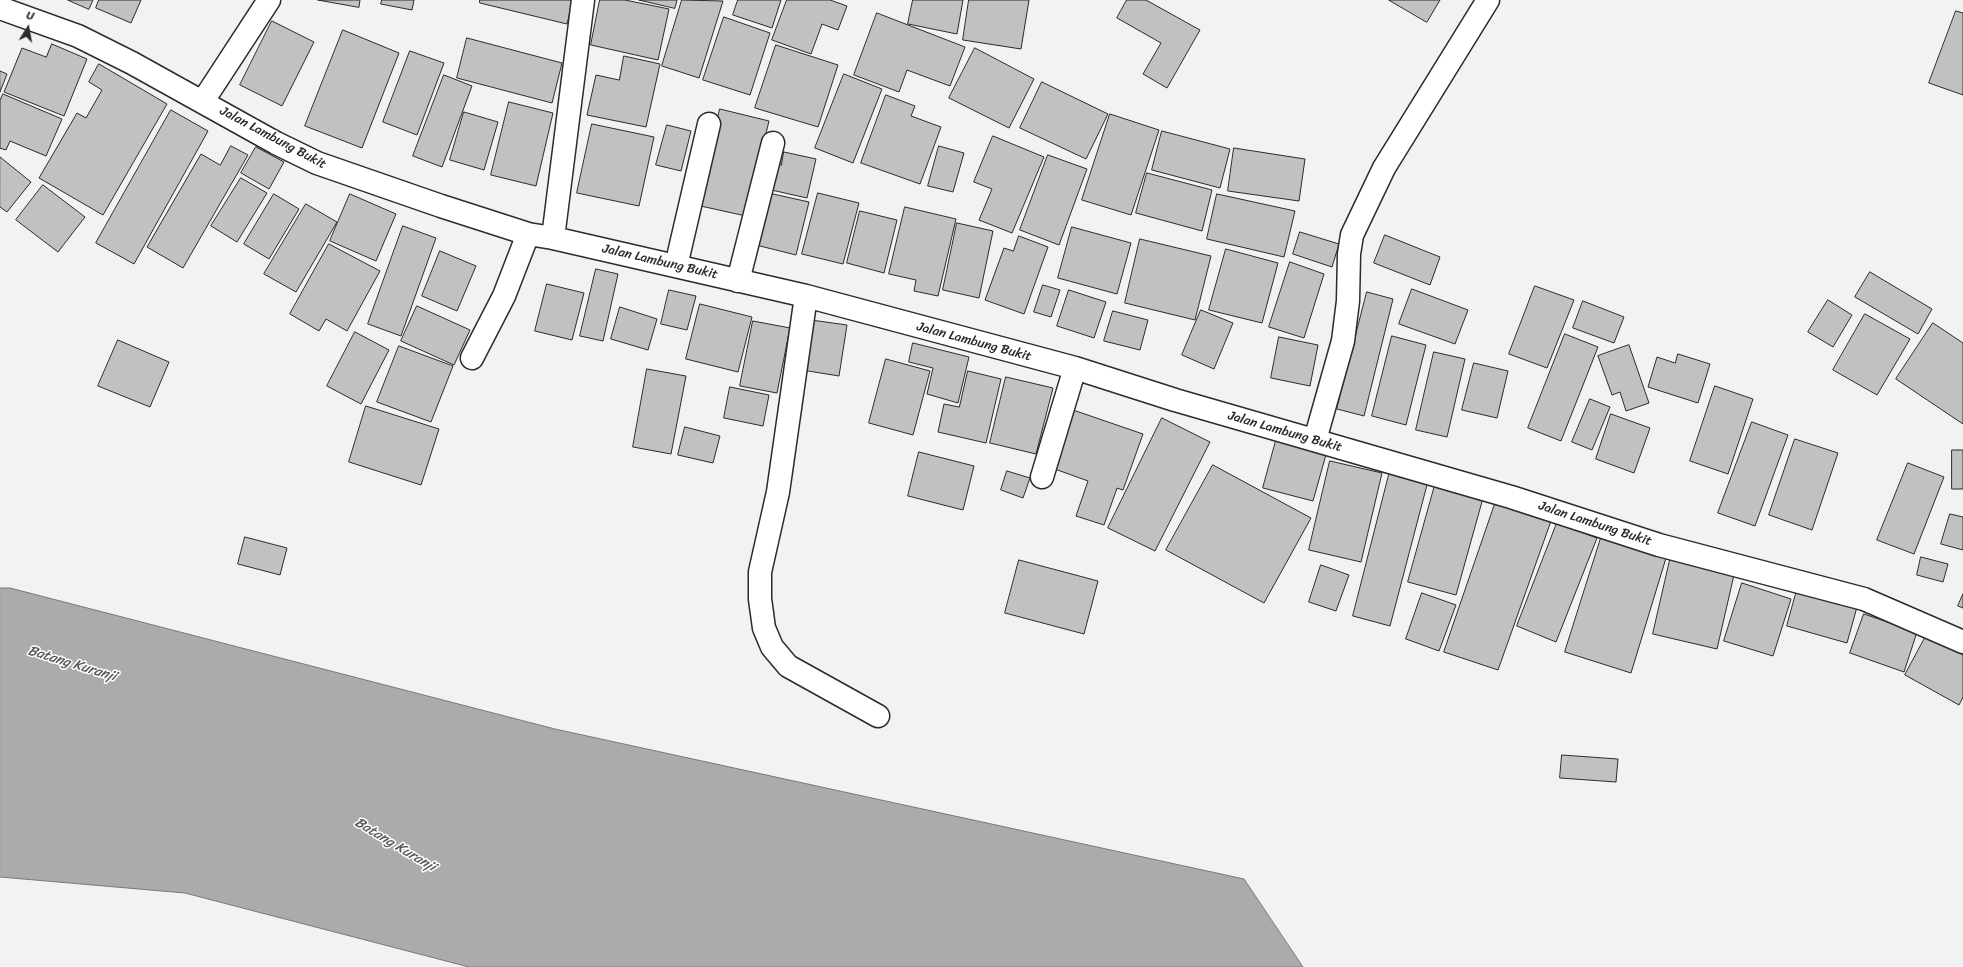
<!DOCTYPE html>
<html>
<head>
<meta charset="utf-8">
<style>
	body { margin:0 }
	#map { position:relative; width:1963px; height:967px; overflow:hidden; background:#f2f2f2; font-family:Sriracha,sans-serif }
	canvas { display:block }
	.north { position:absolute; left:8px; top:8px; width:40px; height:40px; -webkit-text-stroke:3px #fff; paint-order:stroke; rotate:11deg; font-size:11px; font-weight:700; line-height:16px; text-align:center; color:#2b2b2b }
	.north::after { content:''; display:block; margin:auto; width:14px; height:18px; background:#2b2b2b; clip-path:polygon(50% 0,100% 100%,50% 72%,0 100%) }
</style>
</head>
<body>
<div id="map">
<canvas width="1963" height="967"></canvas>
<div class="north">U</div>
</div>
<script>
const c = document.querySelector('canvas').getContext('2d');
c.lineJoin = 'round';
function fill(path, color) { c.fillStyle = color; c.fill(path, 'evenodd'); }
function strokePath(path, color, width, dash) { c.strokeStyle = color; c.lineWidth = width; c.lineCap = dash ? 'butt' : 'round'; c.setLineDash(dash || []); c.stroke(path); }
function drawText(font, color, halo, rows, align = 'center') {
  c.font = font + ' Sriracha,sans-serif'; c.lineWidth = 3; c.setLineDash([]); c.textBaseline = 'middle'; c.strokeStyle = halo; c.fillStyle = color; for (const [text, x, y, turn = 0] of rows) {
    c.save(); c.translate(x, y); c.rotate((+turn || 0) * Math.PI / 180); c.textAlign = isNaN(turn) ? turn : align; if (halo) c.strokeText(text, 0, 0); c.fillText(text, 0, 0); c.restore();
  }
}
const water = new Path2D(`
	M 0,588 L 10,588 L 555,729 L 1244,879 L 1303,967 L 469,967 L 185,893 L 0,877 Z`);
fill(water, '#ababab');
strokePath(water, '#787878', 1);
const building = new Path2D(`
	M 68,0 L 93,0 L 89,9 Z
	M 99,0 L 141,0 L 131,23 L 96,8 Z
	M 318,0 L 360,0 L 359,7 Z
	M 382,0 L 414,0 L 412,10 L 381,4 Z
	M 480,0 L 573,0 L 567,24 L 480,3 Z
	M 600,0 L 625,0 L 669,9 L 658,60 L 591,45 Z
	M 639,0 L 677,0 L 675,8 Z
	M 682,0 L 723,1 L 699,78 L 662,66 Z
	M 738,0 L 781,0 L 772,28 L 733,15 Z
	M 787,0 L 830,0 L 847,6 L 838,30 L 822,24 L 811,54 L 772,40 Z
	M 913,0 L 963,0 L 957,34 L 908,24 Z
	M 969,0 L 1029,0 L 1021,49 L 963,40 Z
	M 1127,0 L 1146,0 L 1200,30 L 1167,88 L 1143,74 L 1161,43 L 1117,18 Z
	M 1389,0 L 1440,0 L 1427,22 Z
	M 1956,11 L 1963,13 L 1963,95 L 1929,83 Z
	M 877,13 L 965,47 L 950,86 L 907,70 L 899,92 L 854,75 Z
	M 724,17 L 770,33 L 750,95 L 703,80 Z
	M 272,21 L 314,42 L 282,106 L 240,85 Z
	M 343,30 L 399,53 L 362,148 L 305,126 Z
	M 467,38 L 562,63 L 552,103 L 457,78 Z
	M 52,44 L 87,59 L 64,116 L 4,92 L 22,48 L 46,57 Z
	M 776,45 L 838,65 L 818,127 L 755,108 Z
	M 975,48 L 1034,79 L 1009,128 L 949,98 Z
	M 410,51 L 444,63 L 417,135 L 383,122 Z
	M 624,56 L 660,64 L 646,127 L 587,115 L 596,75 L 619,80 Z
	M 99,64 L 167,104 L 103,215 L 39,178 L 77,113 L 86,118 L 102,90 L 89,82 Z
	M 0,71 L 7,74 L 0,92 Z
	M 844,74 L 882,89 L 853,163 L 815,148 Z
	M 444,75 L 472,86 L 442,167 L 413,156 Z
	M 1042,82 L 1108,114 L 1086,159 L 1020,128 Z
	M 3,94 L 62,119 L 46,156 L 10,141 L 6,150 L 0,148 L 0,101 Z
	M 886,95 L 915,106 L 911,116 L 941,127 L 920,184 L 861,163 Z
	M 509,102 L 553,113 L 536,186 L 491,175 Z
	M 720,109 L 769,121 L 746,216 L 696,205 Z
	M 171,110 L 208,131 L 134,264 L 96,243 Z
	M 464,112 L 498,122 L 484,170 L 450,160 Z
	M 1110,114 L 1159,130 L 1131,215 L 1082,200 Z
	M 592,124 L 654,137 L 639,206 L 577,193 Z
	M 667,125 L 691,131 L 681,171 L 656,165 Z
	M 1162,131 L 1230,149 L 1220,188 L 1152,170 Z
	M 993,136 L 1044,157 L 1012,233 L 979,220 L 992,189 L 974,182 Z
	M 231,146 L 248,155 L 183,268 L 147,247 L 201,154 L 220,165 Z
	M 939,146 L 964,153 L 953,192 L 928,186 Z
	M 256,147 L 284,162 L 269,189 L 241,173 Z
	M 1234,148 L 1305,159 L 1299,201 L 1228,191 Z
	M 784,152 L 816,159 L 807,198 L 767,189 L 773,164 L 781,165 Z
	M 1048,155 L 1087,169 L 1059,245 L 1020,230 Z
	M 0,157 L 31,182 L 7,212 L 0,207 Z
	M 1147,173 L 1212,190 L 1202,231 L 1136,213 Z
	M 241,178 L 267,193 L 237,242 L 211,226 Z
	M 43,185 L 85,217 L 58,252 L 16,220 Z
	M 764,192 L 809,202 L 796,255 L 752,244 Z
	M 818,193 L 859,203 L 843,264 L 802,254 Z
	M 274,194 L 299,209 L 269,259 L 244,244 Z
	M 350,194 L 396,214 L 376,261 L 330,241 Z
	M 1217,194 L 1295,211 L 1284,257 L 1207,239 Z
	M 306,204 L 337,222 L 296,292 L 264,274 Z
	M 905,207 L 956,219 L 938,296 L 914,291 L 916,280 L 889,274 Z
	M 860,211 L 897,220 L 884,273 L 847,263 Z
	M 957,223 L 993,231 L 979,298 L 943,290 Z
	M 403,226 L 436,238 L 401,336 L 368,324 Z
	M 1072,227 L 1131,243 L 1117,294 L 1058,278 Z
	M 1300,232 L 1339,244 L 1332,267 L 1293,254 Z
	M 1385,235 L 1440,257 L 1430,285 L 1374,263 Z
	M 1019,236 L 1048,247 L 1024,314 L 985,300 L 1004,248 L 1013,251 Z
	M 1140,239 L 1211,256 L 1195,320 L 1125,303 Z
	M 329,244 L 380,271 L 347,331 L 326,319 L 319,331 L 290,314 Z
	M 1226,249 L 1278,263 L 1262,323 L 1209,310 Z
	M 440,251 L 476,266 L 457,311 L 422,296 Z
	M 1290,262 L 1324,274 L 1304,338 L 1269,327 Z
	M 596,269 L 618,274 L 603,341 L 580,336 Z
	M 1870,272 L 1932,309 L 1918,334 L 1855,297 Z
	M 547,284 L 584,293 L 572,340 L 535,331 Z
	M 1043,285 L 1060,290 L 1051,317 L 1034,312 Z
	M 1535,286 L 1574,300 L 1547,368 L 1509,354 Z
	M 1412,289 L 1468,310 L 1455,344 L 1399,324 Z
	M 669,290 L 696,296 L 687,330 L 661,324 Z
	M 1069,290 L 1106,302 L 1094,338 L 1057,326 Z
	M 1367,292 L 1393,299 L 1364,416 L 1337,409 Z
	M 1828,300 L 1852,315 L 1833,347 L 1808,332 Z
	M 1583,301 L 1624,317 L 1614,343 L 1573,328 Z
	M 700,304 L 752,317 L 738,372 L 686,359 Z
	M 417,306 L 470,330 L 454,365 L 401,341 Z
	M 620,307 L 657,319 L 648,350 L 611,339 Z
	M 1201,310 L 1233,323 L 1214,369 L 1182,355 Z
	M 1113,311 L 1148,320 L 1140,350 L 1104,341 Z
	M 1865,314 L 1910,339 L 1877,395 L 1833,370 Z
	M 811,320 L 847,325 L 839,376 L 802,370 Z
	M 753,321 L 790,328 L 777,393 L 740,386 Z
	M 1933,323 L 1963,343 L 1963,424 L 1896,379 Z
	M 355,332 L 389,350 L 361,404 L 327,386 Z
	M 1565,334 L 1598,347 L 1561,441 L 1528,428 Z
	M 1392,336 L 1426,345 L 1406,425 L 1372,416 Z
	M 1279,337 L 1318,345 L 1310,386 L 1271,378 Z
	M 118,340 L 169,362 L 150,407 L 98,386 Z
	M 913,343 L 969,357 L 958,403 L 927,394 L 933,368 L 909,362 Z
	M 1629,345 L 1649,403 L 1626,411 L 1620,392 L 1612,395 L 1598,356 Z
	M 399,346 L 453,366 L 431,422 L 377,402 Z
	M 1434,352 L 1465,359 L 1447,437 L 1416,430 Z
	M 1678,354 L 1710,364 L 1698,403 L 1648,387 L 1657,357 L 1675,363 Z
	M 886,359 L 930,371 L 913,435 L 869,423 Z
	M 1474,363 L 1508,371 L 1497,418 L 1462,410 Z
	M 647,369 L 686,376 L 671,454 L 633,447 Z
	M 968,371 L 1001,379 L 986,443 L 938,432 L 944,404 L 959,407 Z
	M 1006,377 L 1053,388 L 1036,454 L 990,443 Z
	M 1715,386 L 1753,399 L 1728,474 L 1690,461 Z
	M 730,387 L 769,395 L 763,426 L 724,418 Z
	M 1590,399 L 1610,407 L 1592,450 L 1572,442 Z
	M 366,406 L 439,429 L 421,485 L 349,462 Z
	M 1073,410 L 1143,434 L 1123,490 L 1117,488 L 1104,525 L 1076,516 L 1088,481 L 1052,468 Z
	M 1611,414 L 1650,428 L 1634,473 L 1596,459 Z
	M 1162,418 L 1210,442 L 1155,551 L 1108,528 Z
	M 1752,422 L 1788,435 L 1755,526 L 1718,513 Z
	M 685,427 L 720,436 L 713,463 L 678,455 Z
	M 1277,437 L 1327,451 L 1313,501 L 1263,488 Z
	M 1795,439 L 1838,453 L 1812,530 L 1769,515 Z
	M 1952,450 L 1963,450 L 1963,489 L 1952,489 Z
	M 919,452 L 974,466 L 963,510 L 908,496 Z
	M 1330,461 L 1382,473 L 1361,562 L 1309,550 Z
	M 1908,463 L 1944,477 L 1914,554 L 1877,540 Z
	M 1213,465 L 1311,518 L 1264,603 L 1166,550 Z
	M 1007,471 L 1030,478 L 1023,498 L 1001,490 Z
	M 1390,471 L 1428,481 L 1390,626 L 1353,616 Z
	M 1435,485 L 1483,498 L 1456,595 L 1408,582 Z
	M 1496,501 L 1551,521 L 1498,670 L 1444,652 Z
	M 1950,514 L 1963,517 L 1963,550 L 1941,544 Z
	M 1557,523 L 1597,538 L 1556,642 L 1517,626 Z
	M 245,537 L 287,548 L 280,575 L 238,564 Z
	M 1601,538 L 1666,558 L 1631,673 L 1565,652 Z
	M 1921,557 L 1948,564 L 1943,582 L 1917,575 Z
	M 1019,560 L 1098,581 L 1084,634 L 1005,613 Z
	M 1670,560 L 1734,575 L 1717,649 L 1653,634 Z
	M 1321,565 L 1349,575 L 1336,611 L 1309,602 Z
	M 1742,583 L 1791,599 L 1773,656 L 1724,641 Z
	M 1797,590 L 1857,607 L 1847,643 L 1787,626 Z
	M 1422,593 L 1456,605 L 1439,651 L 1406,639 Z
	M 1963,594 L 1963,608 L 1958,606 Z
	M 1864,614 L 1917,632 L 1904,672 L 1850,653 Z
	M 1926,636 L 1963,655 L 1963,697 L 1959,705 L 1905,675 Z
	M 1562,755 L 1618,759 L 1616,782 L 1560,778 Z`);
fill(building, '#c1c1c1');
strokePath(building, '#2b2b2b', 1);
const minor = new Path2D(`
	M 0,8 L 78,36 L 132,63 L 276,143 L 317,163 L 441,206 L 528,234 L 553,238 L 806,296 L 1075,368 L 1175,400 L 1511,497 L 1659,545 L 1864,599 L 1963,642
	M 203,101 L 269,0
	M 553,238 L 583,0
	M 676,266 L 709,124
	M 738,281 L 773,143
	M 806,296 L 778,492 L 760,572 L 760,599 L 764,628 L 772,647 L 788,666 L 878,716
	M 472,358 L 504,296 L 528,234
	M 1315,440 L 1343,341 L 1348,301 L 1349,254 L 1352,235 L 1384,168 L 1488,0
	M 1042,477 L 1075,368`);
strokePath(minor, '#2b2b2b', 25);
strokePath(minor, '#fff', 22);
drawText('13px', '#2b2b2b', '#fff', [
	["Jalan Lambung Bukit",273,138,28],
	["Jalan Lambung Bukit",660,262,13],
	["Jalan Lambung Bukit",974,342,15],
	["Jalan Lambung Bukit",1285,432,16],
	["Jalan Lambung Bukit",1595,524,18]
]);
drawText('italic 14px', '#585858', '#fff', [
	["Batang Kuranji",72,664,17],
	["Batang Kuranji",395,845,31]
]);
</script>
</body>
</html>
